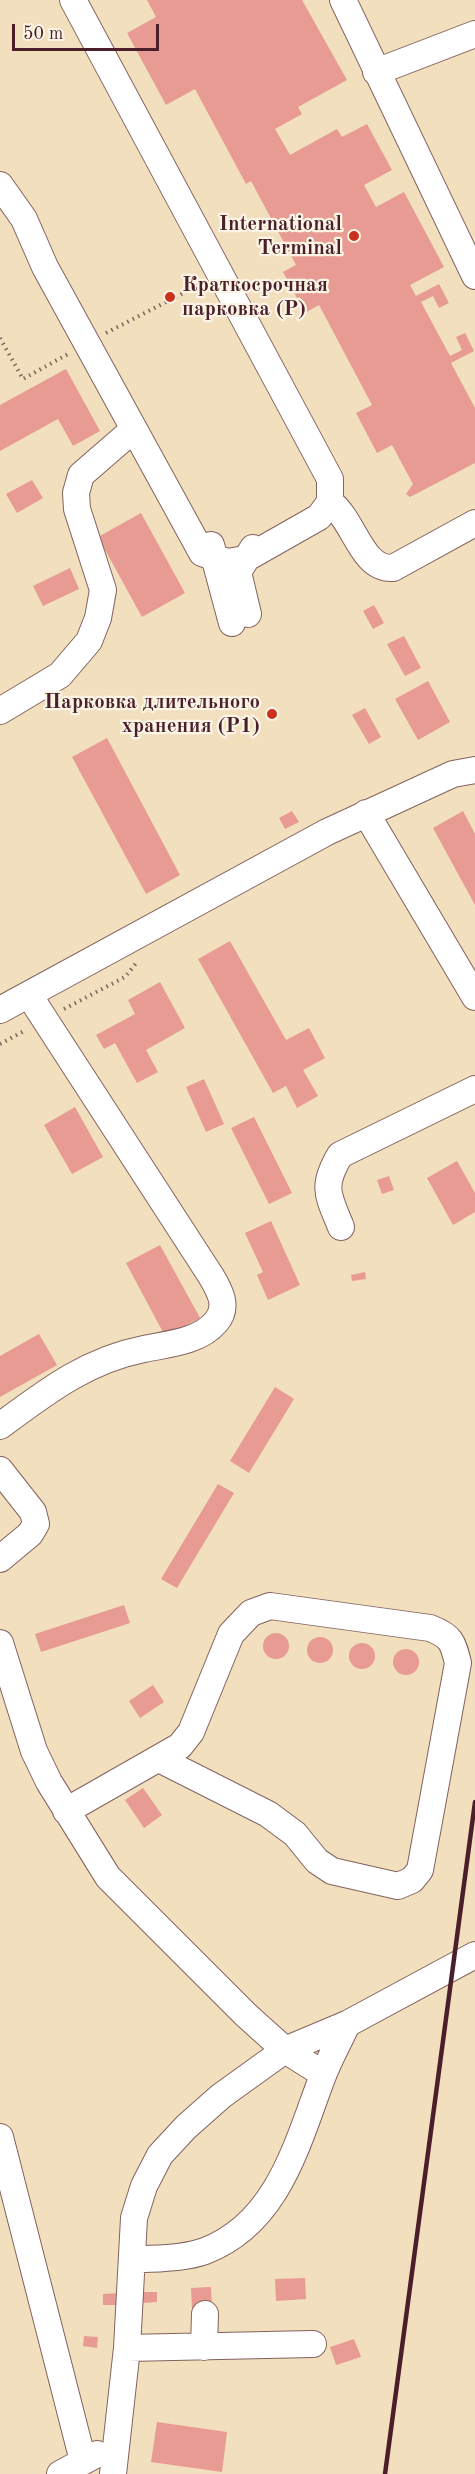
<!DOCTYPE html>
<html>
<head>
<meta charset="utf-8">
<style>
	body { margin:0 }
	#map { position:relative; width:475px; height:2474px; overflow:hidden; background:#f1dfbe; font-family:"Old Standard TT",serif }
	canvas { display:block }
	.scale { position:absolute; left:12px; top:24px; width:147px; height:27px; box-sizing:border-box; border:3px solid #4a1f2b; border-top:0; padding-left:8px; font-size:18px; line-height:21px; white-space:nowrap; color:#4a1f2b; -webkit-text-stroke:4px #fcf5e5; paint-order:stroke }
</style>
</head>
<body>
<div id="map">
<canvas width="475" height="2474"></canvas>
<div class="scale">50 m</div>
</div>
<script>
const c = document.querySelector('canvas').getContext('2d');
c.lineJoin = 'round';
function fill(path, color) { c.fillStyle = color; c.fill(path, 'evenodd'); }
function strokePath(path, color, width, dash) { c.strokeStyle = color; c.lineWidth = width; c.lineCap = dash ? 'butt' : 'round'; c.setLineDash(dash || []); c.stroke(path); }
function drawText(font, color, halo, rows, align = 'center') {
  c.font = font + ' "Old Standard TT",serif'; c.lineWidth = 4.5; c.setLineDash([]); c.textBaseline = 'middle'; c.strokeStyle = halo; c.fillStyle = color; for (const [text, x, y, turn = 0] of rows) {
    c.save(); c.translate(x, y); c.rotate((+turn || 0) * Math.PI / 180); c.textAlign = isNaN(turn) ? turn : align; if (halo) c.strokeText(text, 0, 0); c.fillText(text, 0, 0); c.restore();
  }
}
fill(new Path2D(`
	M 147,0 L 302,0 L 347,80 L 298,107 L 302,114 L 275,129 L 290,155 L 337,129 L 342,137 L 367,124 L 392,170 L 364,185 L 376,207 L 404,192 L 444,267 L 410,285 L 416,296 L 439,284 L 449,303 L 439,308 L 433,296 L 421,302 L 450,356 L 462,350 L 456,337 L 465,333 L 474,351 L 451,363 L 475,408 L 475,463 L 410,497 L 406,494 L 413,484 L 392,445 L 377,453 L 356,413 L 372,405 L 319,305 L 305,313 L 283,272 L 296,265 L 251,181 L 246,184 L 195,89 L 166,105 L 127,33 L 156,17 Z
	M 66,369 L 100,431 L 73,446 L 58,419 L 0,451 L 0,405 Z
	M 32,480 L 43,498 L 17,513 L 6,494 Z
	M 141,513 L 185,593 L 142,617 L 98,537 Z
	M 70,568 L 79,589 L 43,606 L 33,586 Z
	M 374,605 L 384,623 L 373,629 L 363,611 Z
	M 404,636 L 421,668 L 405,676 L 387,644 Z
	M 428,681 L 450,722 L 418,740 L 395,699 Z
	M 365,708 L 381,737 L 369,744 L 352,715 Z
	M 107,738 L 180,875 L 146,894 L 72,757 Z
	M 292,811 L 299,822 L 285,829 L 279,818 Z
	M 463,811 L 475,834 L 475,905 L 433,828 Z
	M 230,941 L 286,1040 L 309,1028 L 325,1058 L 303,1070 L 318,1096 L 297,1108 L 286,1086 L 273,1093 L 198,959 Z
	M 160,982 L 185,1028 L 146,1050 L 158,1072 L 137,1083 L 115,1043 L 104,1049 L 96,1035 L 135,1014 L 128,1000 Z
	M 204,1079 L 224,1124 L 206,1132 L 186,1087 Z
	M 75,1107 L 103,1157 L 72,1174 L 44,1125 Z
	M 254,1117 L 292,1193 L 269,1204 L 231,1128 Z
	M 457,1161 L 475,1193 L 475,1212 L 453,1225 L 427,1178 Z
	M 389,1176 L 394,1190 L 382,1194 L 377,1180 Z
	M 271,1221 L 300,1285 L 268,1300 L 257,1275 L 263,1272 L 245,1233 Z
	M 160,1245 L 200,1318 L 165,1336 L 126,1263 Z
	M 365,1272 L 366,1279 L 352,1281 L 351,1275 Z
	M 39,1334 L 57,1365 L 0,1397 L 0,1356 Z
	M 275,1387 L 294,1399 L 249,1473 L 230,1461 Z
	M 218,1484 L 234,1493 L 177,1588 L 161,1579 Z
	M 124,1605 L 130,1623 L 41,1652 L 35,1634 Z
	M263 1646a13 13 0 1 1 26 0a13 13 0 1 1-26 0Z
	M307 1650a13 13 0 1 1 26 0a13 13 0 1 1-26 0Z
	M349 1656a13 13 0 1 1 26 0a13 13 0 1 1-26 0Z
	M393 1662a13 13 0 1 1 26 0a13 13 0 1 1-26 0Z
	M 153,1685 L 164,1702 L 140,1718 L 129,1701 Z
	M 143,1788 L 162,1815 L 144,1828 L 125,1800 Z
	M 305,2278 L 306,2299 L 276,2301 L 275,2279 Z
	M 211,2287 L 212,2307 L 192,2308 L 191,2288 Z
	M 142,2292 L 157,2292 L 157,2302 L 143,2303 Z
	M 120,2293 L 120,2305 L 103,2305 L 103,2294 Z
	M 84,2336 L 98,2337 L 97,2348 L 83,2346 Z
	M 354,2339 L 361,2357 L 336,2365 L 330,2347 Z
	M 157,2422 L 227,2432 L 222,2472 L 151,2462 Z`), '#e79b92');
const minor = new Path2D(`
	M 343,0 L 475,276
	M 376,72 L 475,34
	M 0,185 L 24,219 L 45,267 L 202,553 L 227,562 L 245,559 L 319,517 L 330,502 L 330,479 L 73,0
	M 330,502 C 355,521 361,570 393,568 L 475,523
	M 211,545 L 232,623
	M 248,614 L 238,572 L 253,548
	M 0,711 L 60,675 L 89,641 L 98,618 L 103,590 L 77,509 L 76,493 L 81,475 L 134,429
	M 366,813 L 475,997
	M 0,1010 L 327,832 L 453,774 L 475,770
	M 341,1227 C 328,1195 321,1187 340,1155 L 475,1089
	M 0,1426 C 46,1392 87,1360 144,1349 C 168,1344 199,1342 216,1322 C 229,1307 220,1291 211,1276 L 29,995
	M 0,1470 L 33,1512 L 36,1524 L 30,1534 L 0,1559
	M 0,1643 L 34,1751 L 49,1782 L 108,1877 L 246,2015 L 285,2050 L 323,2074
	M 66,1811 L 180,1746 L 191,1732 L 231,1634 L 251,1613 L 270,1606 L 430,1628 C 451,1636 453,1642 458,1663 L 420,1870 L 412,1880 L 398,1886 L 332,1871 L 317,1861 L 295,1834 L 268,1814 L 159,1759
	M 0,2137 L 83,2461
	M 132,2260 C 155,2258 183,2259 205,2251 C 278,2223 297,2144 322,2078 C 329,2059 339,2042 347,2024
	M 204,2347 L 205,2314
	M 127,2348 L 313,2344
	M 60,2474 L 97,2454
	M 113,2474 L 127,2348 L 134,2218 L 144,2186 L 160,2155 L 186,2127 L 221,2096 L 285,2050 L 347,2024 L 475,1955`);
strokePath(minor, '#84625e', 28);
strokePath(new Path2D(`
	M 106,333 L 201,284
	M 0,338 L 23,379 L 68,354
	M 64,1009 L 125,977 L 137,962
	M 0,1044 L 26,1030`), '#84625e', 4, [1.5, 4.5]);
strokePath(minor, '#fff', 26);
strokePath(new Path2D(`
	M 385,2474 L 475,1802`), '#4a1f2b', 4.5);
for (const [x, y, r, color] of [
	[354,236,6,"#c8321e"],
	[170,297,6,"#c8321e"],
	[272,714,6,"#c8321e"]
]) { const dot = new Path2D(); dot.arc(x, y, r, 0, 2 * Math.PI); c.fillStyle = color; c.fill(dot); strokePath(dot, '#fcf5e5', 2); }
drawText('bold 21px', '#4a1f2b', '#fcf5e5', [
	["International",342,224],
	["Terminal",342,248],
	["Краткосрочная",182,285,"left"],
	["парковка (P)",182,309,"left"],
	["Парковка длительного",260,702],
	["хранения (P1)",260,726]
], 'right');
</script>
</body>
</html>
